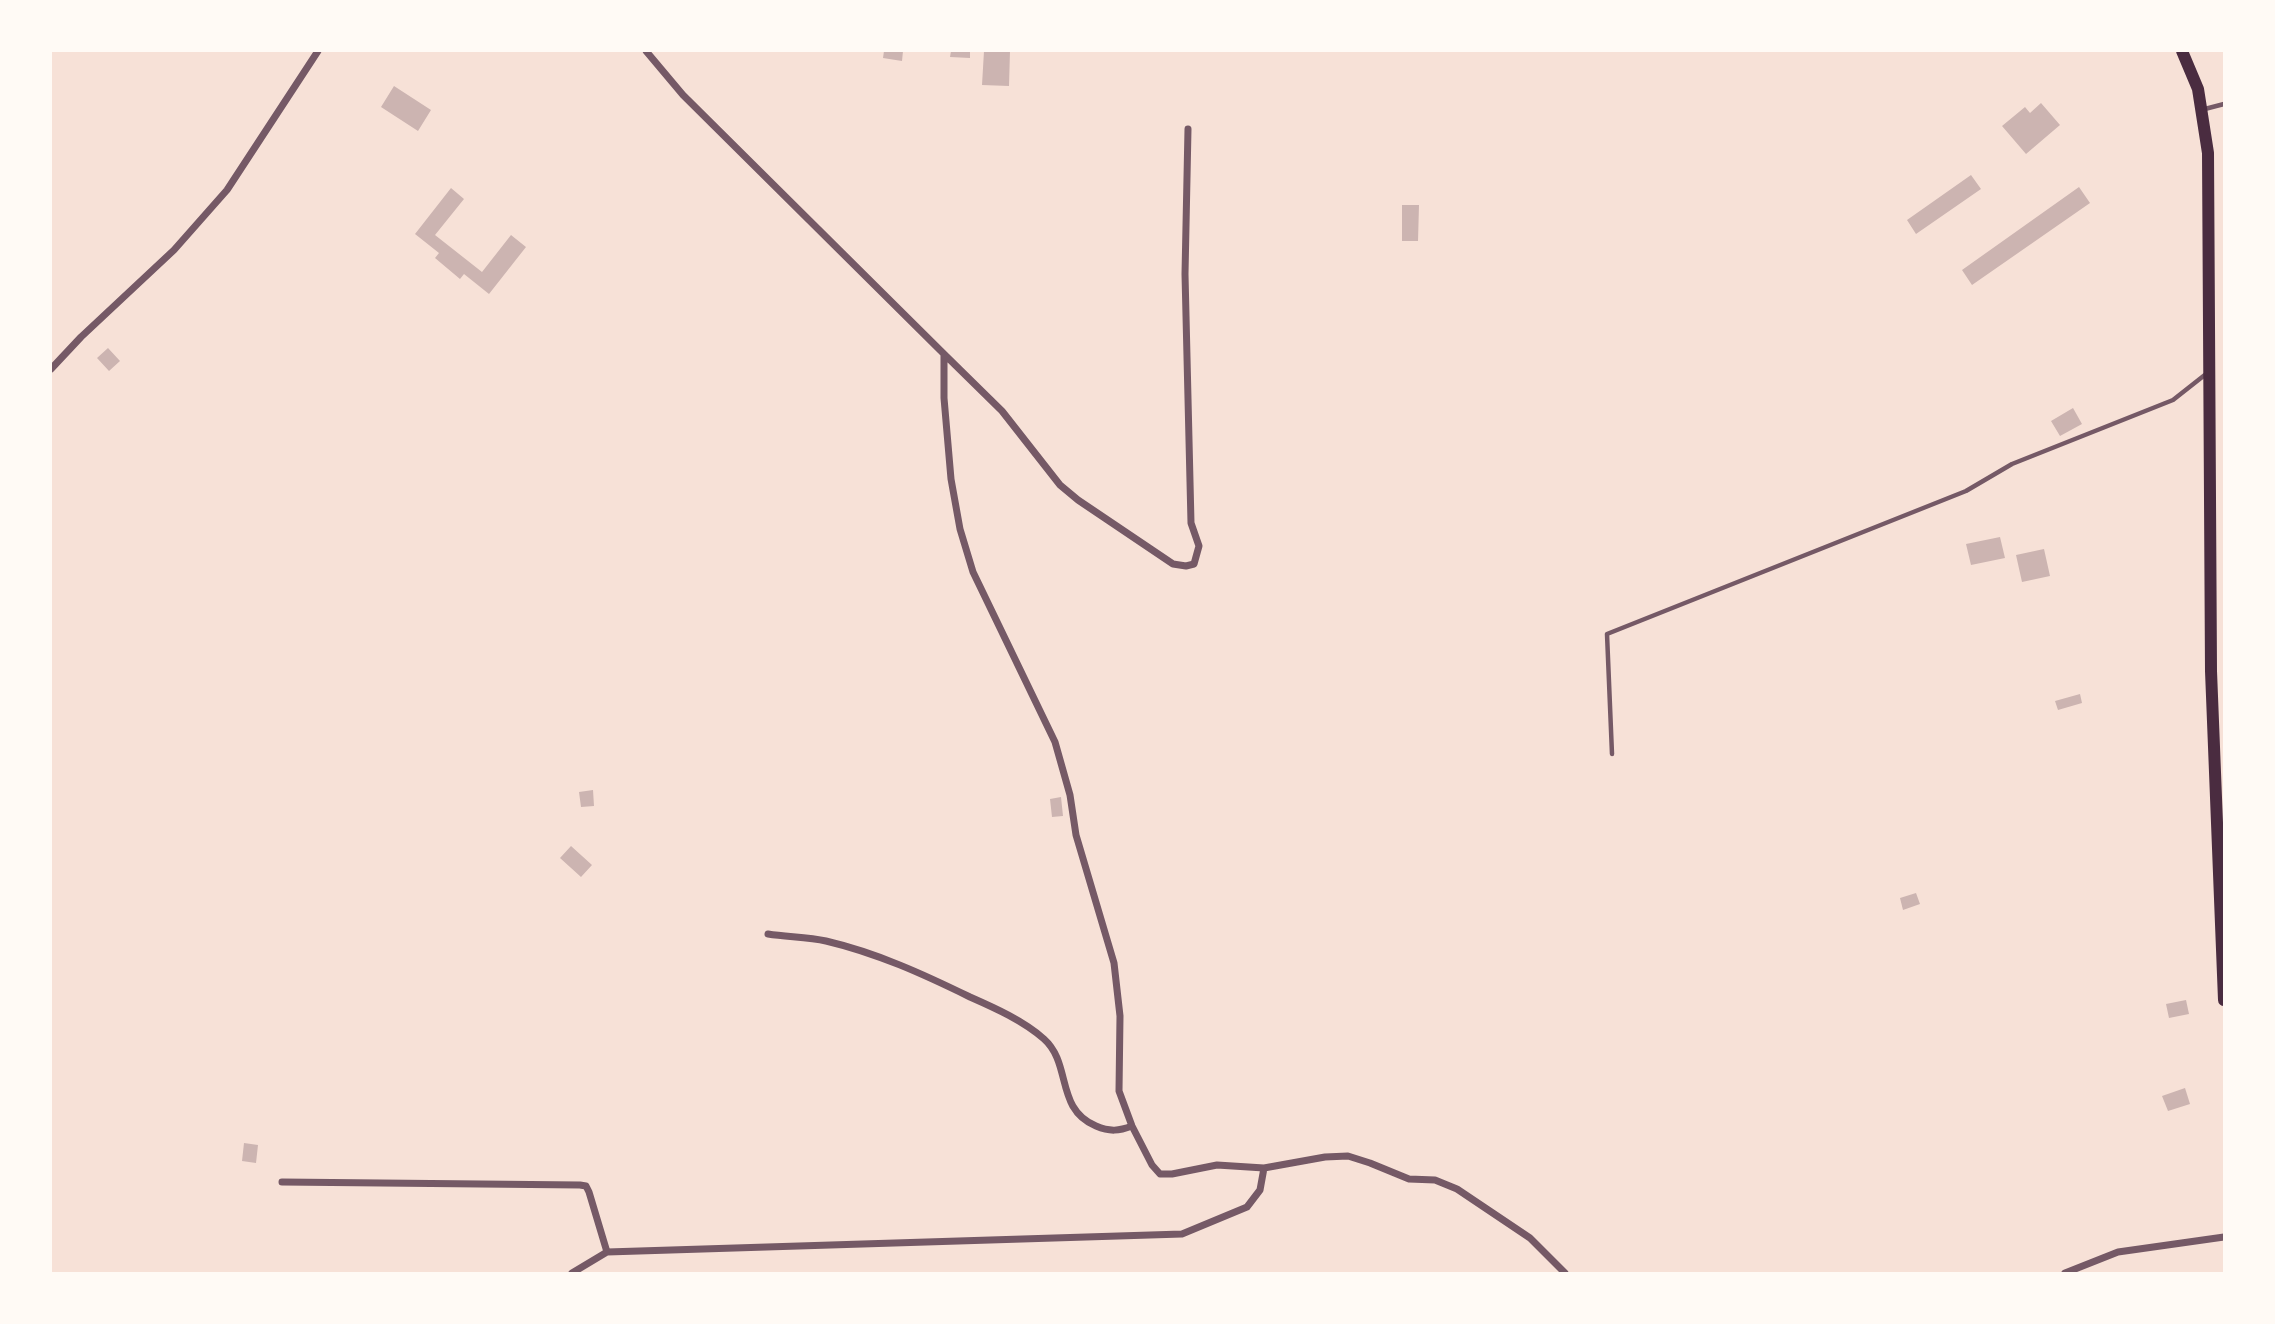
<!DOCTYPE html>
<html>
<head>
<meta charset="utf-8">
<style>
	body { margin:0 }
	#map { position:relative; width:2275px; height:1324px; overflow:hidden; background:#f7e1d7; font-family:Manrope,sans-serif }
	canvas { display:block }
	.frame { position:absolute; inset:0; border:52px solid #fffaf5; pointer-events:none }
</style>
</head>
<body>
<div id="map">
<canvas width="2275" height="1324"></canvas>
<div class="frame"></div>
</div>
<script>
const c = document.querySelector('canvas').getContext('2d');
c.lineJoin = 'round';
function fill(path, color) { c.fillStyle = color; c.fill(path, 'evenodd'); }
function strokePath(path, color, width, dash) { c.strokeStyle = color; c.lineWidth = width; c.lineCap = dash ? 'butt' : 'round'; c.setLineDash(dash || []); c.stroke(path); }
fill(new Path2D(`
	M 884,51 L 903,51 L 902,61 L 883,58 Z
	M 951,51 L 970,51 L 970,58 L 950,57 Z
	M 984,51 L 1010,51 L 1009,86 L 982,85 Z
	M 394,86 L 431,110 L 418,131 L 381,107 Z
	M 2041,103 L 2060,125 L 2026,154 L 2002,126 L 2025,107 L 2030,113 Z
	M 1971,175 L 1981,189 L 1916,234 L 1907,220 Z
	M 2079,187 L 2090,203 L 1972,285 L 1962,270 Z
	M 451,188 L 464,199 L 435,235 L 482,272 L 511,235 L 526,247 L 489,294 L 464,274 L 460,279 L 435,258 L 439,253 L 415,234 Z
	M 1402,205 L 1419,205 L 1418,241 L 1402,241 Z
	M 108,348 L 120,361 L 109,371 L 97,358 Z
	M 2073,408 L 2082,424 L 2060,436 L 2051,421 Z
	M 2000,537 L 2005,558 L 1971,565 L 1966,544 Z
	M 2044,549 L 2050,576 L 2022,582 L 2016,555 Z
	M 2080,694 L 2082,703 L 2058,710 L 2055,701 Z
	M 593,790 L 594,806 L 581,807 L 579,792 Z
	M 1061,797 L 1063,816 L 1052,817 L 1050,799 Z
	M 571,846 L 592,865 L 581,877 L 560,858 Z
	M 1916,893 L 1920,904 L 1903,910 L 1900,898 Z
	M 2186,1000 L 2189,1014 L 2169,1018 L 2166,1004 Z
	M 2185,1088 L 2190,1104 L 2168,1111 L 2162,1096 Z
	M 244,1143 L 258,1145 L 256,1163 L 242,1161 Z`), '#ccb4b1');
strokePath(new Path2D(`
	M 2201,110 L 2224,104
	M 1612,754 L 1607,634 L 1966,491 L 2012,464 L 2173,400 L 2206,374`), '#755966', 4.5);
strokePath(new Path2D(`
	M 646,51 L 683,95 L 944,354 L 944,398 L 951,479 L 960,529 L 973,572 L 1055,742 L 1070,795 L 1076,835 L 1114,963 L 1120,1016 L 1119,1091 L 1132,1126 L 1152,1165 L 1160,1174 L 1172,1174 L 1217,1165 L 1264,1168
	M 944,354 L 1002,411 L 1060,485 L 1078,500 L 1173,564 L 1186,566 L 1194,564 L 1199,546 L 1191,523 L 1185,274 L 1188,129
	M 51,369 L 81,337 L 174,250 L 227,190 L 318,51
	M 768,934 C 787,937 808,937 826,941 C 877,953 923,974 970,997 C 995,1008 1024,1021 1044,1039 C 1072,1064 1055,1109 1096,1126 C 1110,1132 1119,1131 1132,1126
	M 282,1182 L 580,1185 L 586,1186 L 589,1192 L 607,1252
	M 572,1273 L 607,1252 L 1182,1234 L 1247,1207 L 1260,1190 L 1264,1168 L 1325,1157 L 1348,1156 L 1370,1163 L 1409,1179 L 1435,1180 L 1457,1189 L 1530,1238 L 1565,1273
	M 2065,1273 L 2118,1252 L 2224,1237`), '#755966', 7);
strokePath(new Path2D(`
	M 2182,51 L 2198,89 L 2208,153 L 2211,671 L 2224,1000`), '#4a2c40', 12);
</script>
</body>
</html>
